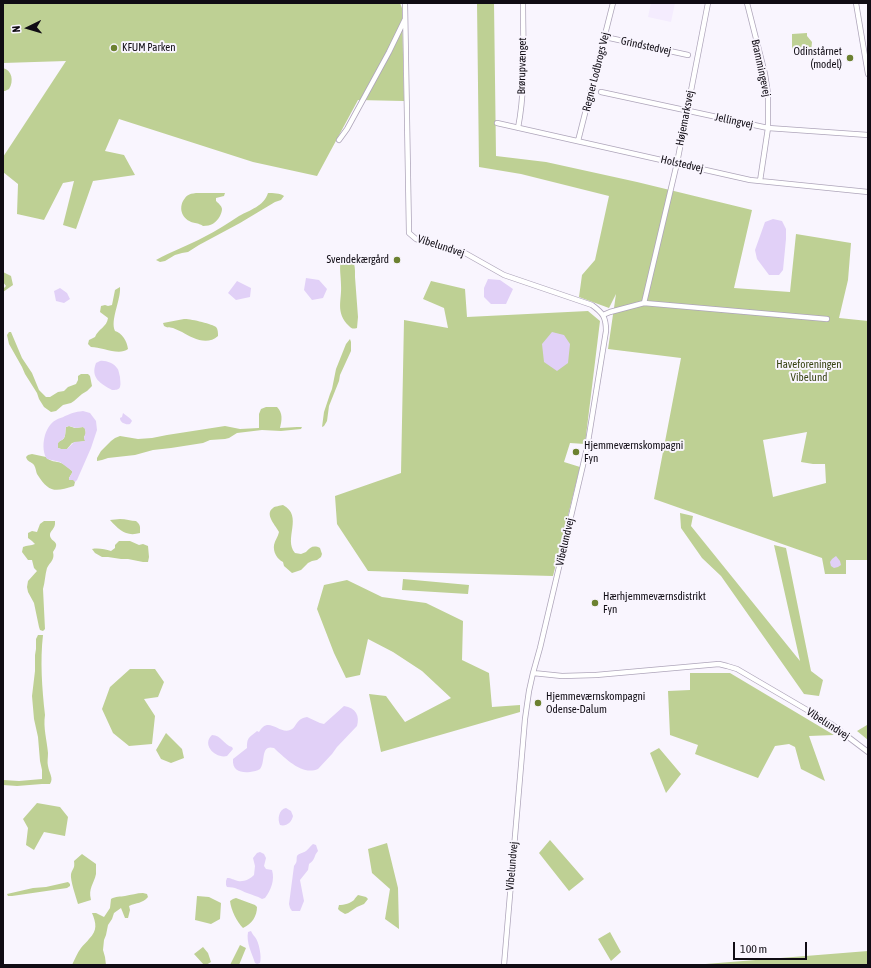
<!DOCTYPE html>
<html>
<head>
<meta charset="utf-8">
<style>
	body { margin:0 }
	#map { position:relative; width:871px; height:968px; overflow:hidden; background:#f9f5fe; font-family:"Asap Condensed",sans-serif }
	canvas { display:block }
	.frame { position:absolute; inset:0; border:4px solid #100c14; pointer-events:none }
	.north { position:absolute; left:8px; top:8px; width:40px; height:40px; -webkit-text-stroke:3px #f9f5fe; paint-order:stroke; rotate:265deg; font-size:11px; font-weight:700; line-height:16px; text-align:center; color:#100c14 }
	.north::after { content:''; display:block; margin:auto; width:14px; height:18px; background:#100c14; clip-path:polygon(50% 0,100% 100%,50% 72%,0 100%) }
	.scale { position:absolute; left:733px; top:942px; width:74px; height:18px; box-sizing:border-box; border:2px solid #100c14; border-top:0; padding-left:5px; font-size:12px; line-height:14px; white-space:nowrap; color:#100c14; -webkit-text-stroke:3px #f9f5fe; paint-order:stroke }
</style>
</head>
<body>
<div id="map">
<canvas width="871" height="968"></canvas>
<div class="frame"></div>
<div class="north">N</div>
<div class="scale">100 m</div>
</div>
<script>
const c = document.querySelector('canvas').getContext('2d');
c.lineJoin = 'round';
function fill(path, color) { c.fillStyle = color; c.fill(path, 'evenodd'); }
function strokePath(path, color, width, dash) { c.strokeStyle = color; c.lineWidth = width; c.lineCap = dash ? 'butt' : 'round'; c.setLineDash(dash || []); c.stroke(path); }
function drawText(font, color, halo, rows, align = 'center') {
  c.font = font + ' "Asap Condensed",sans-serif'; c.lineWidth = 4; c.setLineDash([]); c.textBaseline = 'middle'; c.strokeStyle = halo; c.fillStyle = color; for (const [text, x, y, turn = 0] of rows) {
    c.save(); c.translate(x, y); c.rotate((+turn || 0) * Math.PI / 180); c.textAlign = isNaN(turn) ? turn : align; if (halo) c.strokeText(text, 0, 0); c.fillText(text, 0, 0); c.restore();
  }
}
fill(new Path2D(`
	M 651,3 L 675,3 L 671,22 L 648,17 Z`), '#f4ecfe');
fill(new Path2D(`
	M 3,3 L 400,3 L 402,8 L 404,101 L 358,100 L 317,176 L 253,162 L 119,119 L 105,151 L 124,155 L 135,175 L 93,181 L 76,229 L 63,225 L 74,181 L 63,183 L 44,220 L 17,214 L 18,184 L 3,172 L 3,157 L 66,61 L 3,63 Z
	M 477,3 L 494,3 L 496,156 L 546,162 L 637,182 L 752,210 L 734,288 L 790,292 L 796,234 L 851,243 L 848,280 L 839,318 L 868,321 L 868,560 L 846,560 L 846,574 L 825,574 L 822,558 L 654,499 L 681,358 L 608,349 L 616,294 L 609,308 L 579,297 L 582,275 L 595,260 L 609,196 L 521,174 L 479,167 ZM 807,432 L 801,462 L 813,464 L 825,464 L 826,483 L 773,497 L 763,440 Z
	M 807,33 L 807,36 L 812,42 L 811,52 L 794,56 L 792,47 L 792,34 Z
	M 3,68 C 12,70 14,81 9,89 L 5,91 L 3,91 Z
	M 196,193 L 225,193 L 224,196 L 216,198 L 216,201 C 218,203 222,206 222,209 C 222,211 221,214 220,216 C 216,223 211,226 203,226 C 200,224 199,224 195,223 C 184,221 178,211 183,201 C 187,195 188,194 196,193 Z
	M 268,193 C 273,193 280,193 284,196 L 281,200 L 275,202 L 240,223 L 199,245 L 188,252 L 182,253 L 175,255 L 165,261 L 160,262 L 156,260 C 172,251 189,245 204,237 C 216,231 228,223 239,216 C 250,210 264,206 268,193 Z
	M 349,258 C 356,261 355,271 355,277 L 358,317 L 357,328 C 353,329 352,329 349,326 C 335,312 342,301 341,285 C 341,276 339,268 341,260 Z
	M 3,272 L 11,276 L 13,285 L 3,292 L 3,289 L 6,286 L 3,282 Z
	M 431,281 L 465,289 L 467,317 L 588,311 L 600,321 L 585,444 L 570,443 L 564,462 L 580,467 L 553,576 L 368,571 L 337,524 L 335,496 L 401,473 L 404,320 L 448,328 L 444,308 L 423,299 Z
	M 120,287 C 121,300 110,320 115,331 C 122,333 127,341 128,349 C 119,356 102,347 91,347 L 88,344 L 89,340 L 95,337 C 98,329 107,327 108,318 L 100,312 L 101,306 L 105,305 L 108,306 L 112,305 L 115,290 Z
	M 184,319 C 188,318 213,324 216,327 C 218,329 218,333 218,336 C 207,346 192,338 182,332 C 179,331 176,329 173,328 C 169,327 167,328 164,326 L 163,323 Z
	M 9,332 L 11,332 L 22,358 L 32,373 L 39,390 L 46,397 L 50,397 L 58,392 L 64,391 L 68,387 L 76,384 L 78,380 L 78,376 L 81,374 L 88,374 L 90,376 L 92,386 L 87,391 L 82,394 L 74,401 L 71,403 L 63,405 L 56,411 L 51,412 L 44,407 L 39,399 L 37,393 L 25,374 L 22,367 L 9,344 L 7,335 Z
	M 350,339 L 351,342 L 351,351 L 340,375 L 339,381 L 329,406 L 327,421 L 324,426 L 322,427 L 324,412 L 330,394 L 332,389 L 336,369 L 346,344 Z
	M 266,407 L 277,407 C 283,413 282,420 280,428 L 297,427 L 302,427 L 301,429 L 281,431 L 262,430 L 237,433 L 229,438 L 225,439 L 210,440 L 203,443 L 171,448 L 153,450 L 135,455 L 108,458 L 102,460 L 97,461 L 97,458 L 101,451 L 111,441 L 115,438 L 120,436 L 138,439 L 152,438 L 167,435 L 225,426 L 240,429 L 259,428 L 259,414 L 261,409 Z
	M 69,426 L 75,428 L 83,427 L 85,428 L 86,434 L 84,437 L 86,441 L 72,443 L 67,449 L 61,449 L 58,448 L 58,443 C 60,440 63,440 64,438 C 66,435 65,430 66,427 Z
	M 32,454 L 46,457 C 50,462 56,461 61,463 C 65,464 69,468 72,471 L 72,473 L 69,478 L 69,480 L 74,480 L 75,482 L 74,486 C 55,492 49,493 37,474 C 36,472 36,468 34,465 C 31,461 28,463 26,457 L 28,455 Z
	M 283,505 C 304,516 283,539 295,553 L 301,554 L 306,552 C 310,547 314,545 320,548 L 322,554 L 321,557 L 317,560 L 312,561 L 308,563 L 301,570 L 292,573 L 284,566 L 283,562 C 277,559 273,552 274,545 C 275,540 278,537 279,532 C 276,526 264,514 273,508 C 275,506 280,506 283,505 Z
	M 680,513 L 693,516 L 691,526 L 800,661 L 774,545 L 786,548 L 811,671 L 823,680 L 819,696 L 804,694 L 721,576 L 702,558 L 681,528 Z
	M 120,519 C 126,519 131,521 136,521 C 141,525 140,527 140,533 C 126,537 119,530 110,520 Z
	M 44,521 L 55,521 C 56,530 49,530 50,536 C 52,543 61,541 53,552 C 55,560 50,562 47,568 C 45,575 45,582 43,589 L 45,629 L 43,631 L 40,630 L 39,627 L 34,603 L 28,592 L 27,587 L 28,581 L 37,571 L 34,568 L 32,560 L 28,560 L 22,552 L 23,547 C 27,545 31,546 35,544 L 32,541 L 28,538 L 28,533 L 32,531 L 37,532 L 40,524 Z
	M 119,541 L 130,541 L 139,545 L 143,544 L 148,546 L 149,557 L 148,562 L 143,562 L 128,559 L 121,559 L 108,557 L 102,557 L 95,553 L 92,549 C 98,548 105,549 111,551 L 115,548 L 115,545 Z
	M 403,579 L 469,585 L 468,594 L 402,590 Z
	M 347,580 L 382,597 L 426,603 L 463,621 L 462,660 L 489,673 L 492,707 L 520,705 L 520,712 L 381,752 L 369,694 L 386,696 L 405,722 L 451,698 L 422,671 L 393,652 L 368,639 L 360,675 L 346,678 L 334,653 L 317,609 L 324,585 Z
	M 38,635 L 43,635 C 40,661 42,688 45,715 C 43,728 47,740 48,753 C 48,758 47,762 48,766 C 49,773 54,778 50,784 L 42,784 L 17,786 L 3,785 L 3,780 L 19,781 L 42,779 L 42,770 L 40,761 L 38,737 L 34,719 L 32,696 L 35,671 L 35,655 L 36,649 L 36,639 Z
	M 130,669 L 155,669 L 164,682 L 158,697 L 144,699 L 155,716 L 152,744 L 129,746 L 113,733 L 102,709 L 110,687 Z
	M 690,673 L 730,673 L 834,735 L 809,736 L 825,781 L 801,769 L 795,747 L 789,744 L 775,746 L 758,778 L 695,754 L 698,745 L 670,735 L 668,691 L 690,690 Z
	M 867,725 L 868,725 L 868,740 L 857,731 Z
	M 166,733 L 182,749 L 184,758 L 171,763 L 161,759 L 156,750 Z
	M 659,748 L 681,774 L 666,793 L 650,753 Z
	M 37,803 L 60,807 L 68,817 L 65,836 L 44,832 L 34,850 L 26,845 L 28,828 L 23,819 Z
	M 550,840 L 584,879 L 569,891 L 539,853 Z
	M 387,843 L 398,888 L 399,929 L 385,919 L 390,889 L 372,873 L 368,849 Z
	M 82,854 L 96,864 C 96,868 96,871 96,874 C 94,884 88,888 91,900 L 78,904 C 76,897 70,880 71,874 C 73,867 75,869 74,861 Z
	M 68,882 L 70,884 L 70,886 L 67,888 L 12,896 L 8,896 L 7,894 L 33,888 L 46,887 Z
	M 143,893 L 147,894 L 148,897 C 142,904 137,902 129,906 L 130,910 L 128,918 L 125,918 L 121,908 L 114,913 L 112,919 L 108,925 L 106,935 L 104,940 L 103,950 L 105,957 L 106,965 L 72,965 C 75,959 77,953 81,948 C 83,945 87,942 89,939 C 98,930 96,923 92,913 L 96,913 L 104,917 L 110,908 L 111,899 C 116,896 120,897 125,896 C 131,895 137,893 143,893 Z
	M 358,895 L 366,897 L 368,899 L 364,904 L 357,907 L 348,913 L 345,914 L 340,911 L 338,909 L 339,905 C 344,905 351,903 354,900 C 355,898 357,896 358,895 Z
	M 197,896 L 209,897 L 221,903 L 220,919 L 211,924 L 195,920 Z
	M 236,898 L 255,905 L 257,907 C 257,916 252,924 243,928 C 237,922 231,910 230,901 L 233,899 Z
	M 610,932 L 621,952 L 611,961 L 598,939 Z
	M 240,945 L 246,948 L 239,965 L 230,965 Z
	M 203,947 L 208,953 L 211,962 L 206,965 L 204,965 L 194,954 Z
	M 868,951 L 868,965 L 693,965 Z`), '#bed094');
fill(new Path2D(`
	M 773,219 L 782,221 L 786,229 L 786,239 L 783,270 L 779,275 L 769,275 L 757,259 L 755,250 L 765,222 Z
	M 306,278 L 319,280 L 327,289 L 323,298 L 312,300 L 304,290 Z
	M 488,279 L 500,280 L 513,289 L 506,304 L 491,304 L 484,297 L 484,288 Z
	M 237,281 L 251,288 L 250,297 L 236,300 L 228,293 Z
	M 60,288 L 67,293 L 70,299 L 64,303 L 56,301 L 54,291 Z
	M 552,332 L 564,335 L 570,344 L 568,363 L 557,371 L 544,362 L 542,344 Z
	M 100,361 C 105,360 114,363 117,368 C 119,370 119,374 120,377 C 120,380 121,384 120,387 C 119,390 115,390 112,390 C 101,384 90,378 96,363 Z
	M 83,411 L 90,413 L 96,421 L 97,430 L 91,448 L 77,480 L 75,482 L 73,480 L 69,480 L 69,478 L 72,473 L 72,471 L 60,462 L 47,459 C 40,449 44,426 56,420 C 59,418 62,418 65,416 C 73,413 74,412 83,411 ZM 69,426 L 76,428 L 83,427 C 88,431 84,435 84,439 L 85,441 L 74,442 L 67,449 L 61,449 L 58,448 L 58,443 C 60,440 63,440 64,438 C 66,435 65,430 66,427 Z
	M 123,413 C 126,416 131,418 132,421 L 130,424 C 126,425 120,423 120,418 L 122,417 Z
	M 836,556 L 840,561 L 841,565 L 838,567 L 834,568 L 831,566 L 830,562 L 832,559 Z
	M 344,706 C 356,708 360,716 357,726 L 337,747 L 332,754 L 318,769 C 302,776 285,758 274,748 C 260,744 266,762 260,769 C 257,771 254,771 250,772 C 241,773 232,771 233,759 L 247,748 C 247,737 249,738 257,731 L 259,732 C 260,730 261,729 263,727 C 271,720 281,734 290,730 C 297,728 295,719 307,717 L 320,723 L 324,724 Z
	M 212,735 C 221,735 224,745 232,747 L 233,749 L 227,756 C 216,759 201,745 212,735 Z
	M 286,808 L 291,811 L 293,816 C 292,822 286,827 280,825 C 277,819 279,809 286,808 Z
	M 313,844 L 316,845 L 318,851 C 313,857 316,859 309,864 L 308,870 L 300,880 L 304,901 L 300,911 L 292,911 L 290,908 L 289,904 L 294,866 C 298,861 296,860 297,856 C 299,853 303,853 306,851 C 309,849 310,846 313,844 Z
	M 260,852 L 264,854 L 266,858 L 264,866 L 266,869 L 272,870 C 275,880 271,890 265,898 L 262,899 C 257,896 252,895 247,893 C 240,890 235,887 227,887 L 226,885 L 226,881 L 227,878 C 232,878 233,880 238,881 C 244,882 250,879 254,875 L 255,866 L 253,858 L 257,853 Z
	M 251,931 C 252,933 253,935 255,937 C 259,942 262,957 260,963 L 257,964 L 255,963 C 252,953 246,943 248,932 Z`), '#e1d0f7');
const street = new Path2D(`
	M 405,3 L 409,233 L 416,239 L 465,253 L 504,275 L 592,305 C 603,313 606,317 606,331 L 587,448 L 540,648 L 533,673 L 529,691 L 525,719 L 504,965
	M 747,3 L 765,74 L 768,94 L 768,128 L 760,181
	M 856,3 L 868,74
	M 605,37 L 688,55
	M 601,92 L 768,128 L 868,135
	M 497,123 L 750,180 L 868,192
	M 518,128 C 526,87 523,45 523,3
	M 339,140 L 347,129 L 389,52 L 405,19
	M 578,141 L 613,3
	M 644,303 L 677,163 L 708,3
	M 603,315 L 610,312 L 644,303 L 827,319
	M 533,673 L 562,676 L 596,675 L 719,664 L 727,666 L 737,669 L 831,724 L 868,752`);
strokePath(street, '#aea5ba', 6);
strokePath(street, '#fff', 4.5);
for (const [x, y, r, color] of [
	[114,48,4,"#6c8131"],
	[850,58,4,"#6c8131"],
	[397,260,4,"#6c8131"],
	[576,452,4,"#6c8131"],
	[595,603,4,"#6c8131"],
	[538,703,4,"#6c8131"]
]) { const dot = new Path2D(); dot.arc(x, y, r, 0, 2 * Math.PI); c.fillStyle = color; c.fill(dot); strokePath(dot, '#f9f5fe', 1.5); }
drawText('11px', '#100c14', '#f9f5fe', [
	["Grindstedvej",646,46,12],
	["Brørupvænget",522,66,-89],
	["Brammingevej",761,68,78],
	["Regner Lodbrogs Vej",596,72,-76],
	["Højemarksvej",685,118,-79],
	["Jellingvej",734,121,12],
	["Holstedvej",682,164,13],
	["Vibelundvej",441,246,18],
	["Vibelundvej",565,542,-77],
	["Vibelundvej",828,724,33],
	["Vibelundvej",512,866,-85]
]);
drawText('11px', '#100c14', '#f9f5fe', [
	["KFUM Parken",122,48],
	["Odinstårnet",842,52,"right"],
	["(model)",842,65,"right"],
	["Svendekærgård",389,260,"right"],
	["Hjemmeværnskompagni",584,446],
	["Fyn",584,459],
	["Hærhjemmeværnsdistrikt",603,597],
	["Fyn",603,610],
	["Hjemmeværnskompagni",546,697],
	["Odense-Dalum",546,710]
], 'left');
drawText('11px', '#364211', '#f9f5fe', [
	["Haveforeningen",809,365],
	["Vibelund",809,378]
]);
</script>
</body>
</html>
